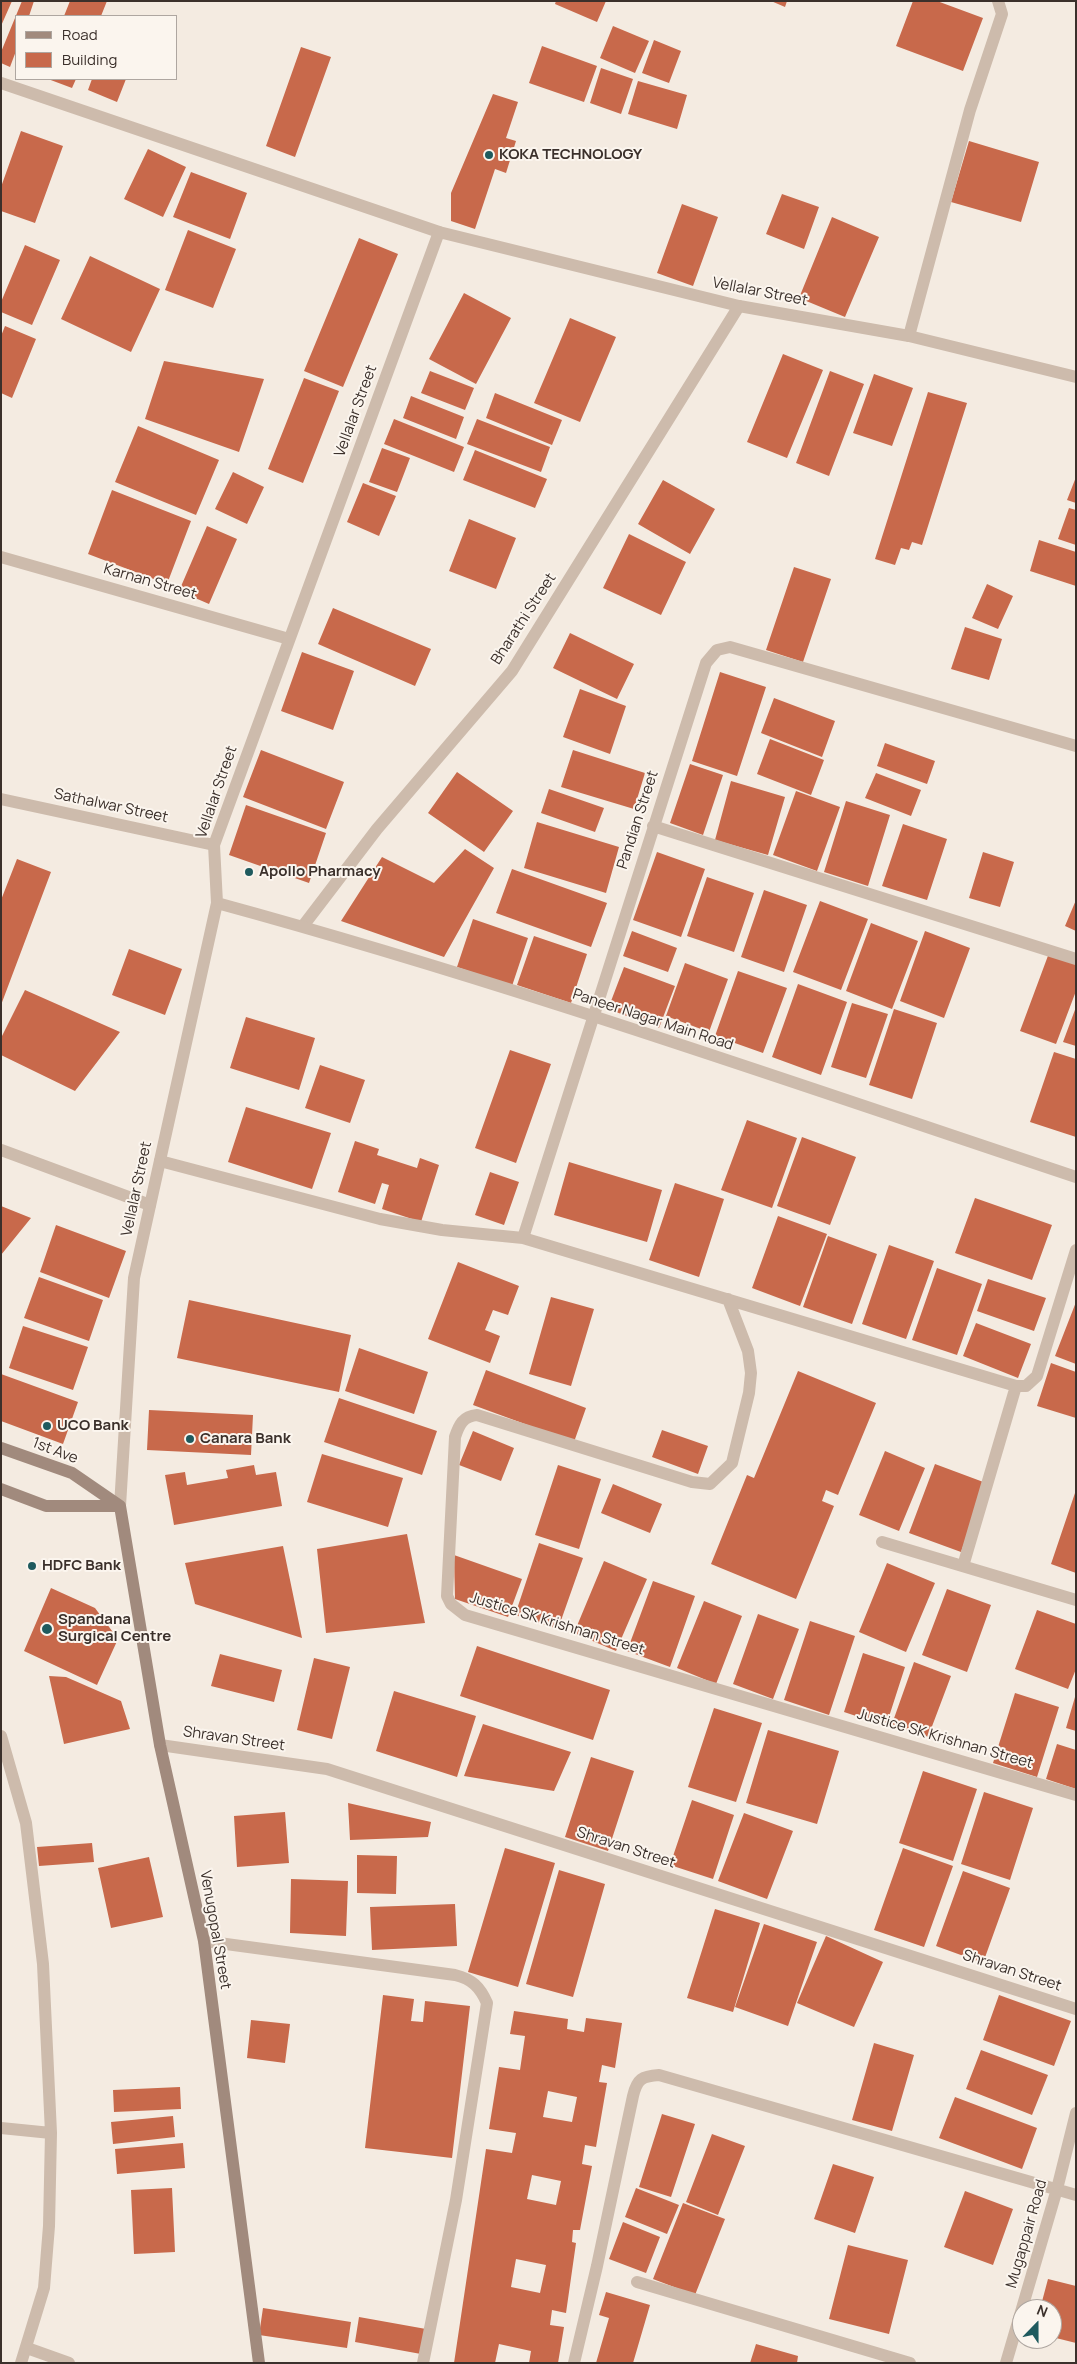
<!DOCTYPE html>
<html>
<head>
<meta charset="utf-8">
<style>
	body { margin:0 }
	#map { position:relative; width:1077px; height:2364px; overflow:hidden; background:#f4ebe1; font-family:Manrope,sans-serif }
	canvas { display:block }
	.frame { position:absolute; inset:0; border:2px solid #3b302b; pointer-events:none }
	.legend { position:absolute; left:15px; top:15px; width:162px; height:65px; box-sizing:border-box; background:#fbf5ee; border:1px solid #aea6a0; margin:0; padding:6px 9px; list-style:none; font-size:15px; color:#3b302b }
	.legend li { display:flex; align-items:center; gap:10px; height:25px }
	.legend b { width:25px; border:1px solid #aea6a0 }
	.north { position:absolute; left:1012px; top:2299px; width:50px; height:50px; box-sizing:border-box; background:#fbf5ee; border:1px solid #aea6a0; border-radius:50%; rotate:22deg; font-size:14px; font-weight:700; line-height:20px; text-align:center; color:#3b302b }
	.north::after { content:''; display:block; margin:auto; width:18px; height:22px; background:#1f5a5e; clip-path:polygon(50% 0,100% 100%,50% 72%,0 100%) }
</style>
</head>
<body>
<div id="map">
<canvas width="1077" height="2364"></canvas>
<div class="frame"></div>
<ul class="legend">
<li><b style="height:6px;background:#a18a7d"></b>Road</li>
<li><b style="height:14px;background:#c8694b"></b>Building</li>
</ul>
<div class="north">N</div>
</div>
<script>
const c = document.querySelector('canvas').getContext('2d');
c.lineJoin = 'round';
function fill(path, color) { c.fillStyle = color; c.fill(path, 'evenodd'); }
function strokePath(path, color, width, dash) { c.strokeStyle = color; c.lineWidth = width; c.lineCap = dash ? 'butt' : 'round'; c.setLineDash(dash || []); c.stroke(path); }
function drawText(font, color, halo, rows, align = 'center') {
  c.font = font + ' Manrope,sans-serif'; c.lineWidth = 4; c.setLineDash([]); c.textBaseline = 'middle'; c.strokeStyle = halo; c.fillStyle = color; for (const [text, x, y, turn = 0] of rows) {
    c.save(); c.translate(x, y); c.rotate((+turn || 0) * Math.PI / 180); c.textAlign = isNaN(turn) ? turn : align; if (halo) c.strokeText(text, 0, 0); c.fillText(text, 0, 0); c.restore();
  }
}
fill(new Path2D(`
	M 1,1 L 12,1 L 1,26 Z
	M 22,1 L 34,1 L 29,16 L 16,16 L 16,51 L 10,67 L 1,63 L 1,52 Z
	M 70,1 L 107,1 L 101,16 L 64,16 Z
	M 556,1 L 606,1 L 597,22 L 555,4 Z
	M 771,1 L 787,1 L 785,7 Z
	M 913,1 L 937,1 L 983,18 L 963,71 L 896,46 Z
	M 613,26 L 649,41 L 635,73 L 600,58 Z
	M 654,40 L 681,51 L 669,83 L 642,73 Z
	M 542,46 L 597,66 L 584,102 L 529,83 Z
	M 301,47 L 331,57 L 295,157 L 266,146 Z
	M 601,68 L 633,79 L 621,114 L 590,103 Z
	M 48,79 L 76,79 L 72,88 Z
	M 92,79 L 126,79 L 117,102 L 88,90 Z
	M 638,81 L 687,95 L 677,129 L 628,114 Z
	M 493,94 L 518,102 L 506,138 L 516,141 L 506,173 L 495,169 L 475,229 L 451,221 L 451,193 Z
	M 21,131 L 63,146 L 35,223 L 1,211 L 1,187 Z
	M 969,141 L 1039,162 L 1021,222 L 951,202 Z
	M 148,149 L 186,167 L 163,217 L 124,199 Z
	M 191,172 L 247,193 L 230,239 L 173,217 Z
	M 782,194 L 819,207 L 804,249 L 766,234 Z
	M 682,204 L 718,217 L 693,286 L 657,273 Z
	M 832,217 L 879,237 L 845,317 L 799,298 Z
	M 188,230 L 236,249 L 213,308 L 165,290 Z
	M 359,238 L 398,254 L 343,387 L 304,371 Z
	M 25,245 L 60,260 L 32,325 L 1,312 L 1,302 Z
	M 90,256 L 160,289 L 131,352 L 61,319 Z
	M 464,293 L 511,318 L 476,384 L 429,359 Z
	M 570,318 L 616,337 L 580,422 L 534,403 Z
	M 5,326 L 36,339 L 12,398 L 1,393 L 1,336 Z
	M 783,354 L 823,370 L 787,458 L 747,442 Z
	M 164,361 L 264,379 L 239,452 L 145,419 Z
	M 430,371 L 474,388 L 465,410 L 421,393 Z
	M 830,371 L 864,384 L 829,476 L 796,463 Z
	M 874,374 L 913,388 L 892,446 L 853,433 Z
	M 304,378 L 339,391 L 303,483 L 268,469 Z
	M 928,392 L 967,403 L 922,545 L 912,542 L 909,550 L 901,548 L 895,565 L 875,559 Z
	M 495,393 L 562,420 L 552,445 L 486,418 Z
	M 411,396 L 464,417 L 456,439 L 403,418 Z
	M 394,419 L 464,447 L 454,472 L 384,444 Z
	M 477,419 L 550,447 L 541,472 L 467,444 Z
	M 138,426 L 219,460 L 196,515 L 115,482 Z
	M 382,448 L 410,458 L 397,492 L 369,482 Z
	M 475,450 L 547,479 L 535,508 L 463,480 Z
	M 233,472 L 264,487 L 247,524 L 215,509 Z
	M 1076,477 L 1076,503 L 1067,500 Z
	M 663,480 L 715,509 L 690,554 L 638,524 Z
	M 363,483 L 396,496 L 379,536 L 347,522 Z
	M 112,490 L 191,521 L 167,584 L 88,554 Z
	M 1069,508 L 1076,510 L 1076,545 L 1058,539 Z
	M 469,519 L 516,538 L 496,589 L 449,571 Z
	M 207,526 L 237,539 L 209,604 L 179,591 Z
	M 629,534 L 686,562 L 661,615 L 603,588 Z
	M 1039,540 L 1076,552 L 1076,586 L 1030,571 Z
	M 794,567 L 831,579 L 803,662 L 766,650 Z
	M 987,584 L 1013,596 L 998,629 L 972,618 Z
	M 333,608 L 431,649 L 415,686 L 318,644 Z
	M 965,627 L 1002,639 L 989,680 L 951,669 Z
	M 570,633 L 634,664 L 617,699 L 553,668 Z
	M 302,652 L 354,671 L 333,730 L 281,711 Z
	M 720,672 L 766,687 L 737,776 L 692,761 Z
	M 580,689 L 626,706 L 610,754 L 563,737 Z
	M 774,698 L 835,721 L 822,757 L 761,733 Z
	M 770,739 L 824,760 L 811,795 L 757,774 Z
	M 885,743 L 935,761 L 927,784 L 877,766 Z
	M 261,750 L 344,782 L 326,829 L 243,797 Z
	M 573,750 L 645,773 L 634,809 L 561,787 Z
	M 690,764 L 723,775 L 703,835 L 670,823 Z
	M 457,772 L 513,811 L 484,852 L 428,813 Z
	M 876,773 L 921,790 L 911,816 L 865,798 Z
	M 731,781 L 785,797 L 768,855 L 715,840 Z
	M 549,789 L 604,808 L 595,832 L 541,813 Z
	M 796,791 L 840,807 L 817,871 L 773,855 Z
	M 846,801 L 890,815 L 868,886 L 824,872 Z
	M 246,805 L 326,833 L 309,883 L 229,855 Z
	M 537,822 L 619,847 L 606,893 L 524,868 Z
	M 903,824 L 947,839 L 927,900 L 882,886 Z
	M 465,849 L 494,868 L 444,957 L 341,921 L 382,857 L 434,883 Z
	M 657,852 L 705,869 L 681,937 L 633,920 Z
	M 983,852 L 1014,862 L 1000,907 L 969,898 Z
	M 17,859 L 51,872 L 1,1005 L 1,900 Z
	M 512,869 L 607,903 L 591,947 L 496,913 Z
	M 707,877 L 754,893 L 734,952 L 687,936 Z
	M 764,890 L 807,905 L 784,972 L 741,957 Z
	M 1076,900 L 1076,931 L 1065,926 Z
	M 820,901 L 868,919 L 841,990 L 793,972 Z
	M 473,919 L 528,938 L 512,986 L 457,967 Z
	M 871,923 L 918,941 L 892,1009 L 846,991 Z
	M 632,931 L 677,948 L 668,972 L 623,956 Z
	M 925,931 L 970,948 L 944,1018 L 900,1001 Z
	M 534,936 L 587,954 L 571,1003 L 517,985 Z
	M 129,949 L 182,969 L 165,1015 L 112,995 Z
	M 1049,953 L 1076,963 L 1076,991 L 1056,1044 L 1020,1031 Z
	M 685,963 L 728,979 L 709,1032 L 666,1016 Z
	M 624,967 L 675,986 L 659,1028 L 608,1009 Z
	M 738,971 L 787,988 L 763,1053 L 715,1036 Z
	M 798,984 L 847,1002 L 821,1075 L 772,1057 Z
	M 25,990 L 120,1032 L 75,1091 L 1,1055 L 1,1038 Z
	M 852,1003 L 888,1014 L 866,1078 L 831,1067 Z
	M 1076,1007 L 1076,1046 L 1063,1042 Z
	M 894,1009 L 937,1023 L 912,1099 L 869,1085 Z
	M 246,1017 L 315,1038 L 299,1090 L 230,1068 Z
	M 510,1050 L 551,1064 L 516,1163 L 475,1148 Z
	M 1054,1052 L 1076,1059 L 1076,1137 L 1030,1122 Z
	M 320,1065 L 365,1080 L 350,1123 L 305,1108 Z
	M 246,1107 L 331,1133 L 312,1189 L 228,1162 Z
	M 747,1120 L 797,1138 L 772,1208 L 721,1190 Z
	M 802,1137 L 856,1157 L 830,1225 L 777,1206 Z
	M 355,1141 L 379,1149 L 377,1155 L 417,1168 L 420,1158 L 439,1165 L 421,1222 L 382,1209 L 389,1185 L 382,1183 L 375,1204 L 338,1192 Z
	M 569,1162 L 662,1190 L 647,1242 L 554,1215 Z
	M 490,1172 L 519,1182 L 504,1225 L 475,1215 Z
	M 675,1183 L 724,1199 L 699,1277 L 649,1260 Z
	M 975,1198 L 1052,1225 L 1032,1280 L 955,1253 Z
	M 1,1206 L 31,1218 L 1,1255 Z
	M 778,1216 L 827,1234 L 800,1306 L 752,1288 Z
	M 56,1225 L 126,1251 L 109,1298 L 40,1272 Z
	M 828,1236 L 877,1254 L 852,1324 L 803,1307 Z
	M 889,1245 L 934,1261 L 906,1339 L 862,1324 Z
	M 458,1262 L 519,1286 L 508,1315 L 493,1310 L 485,1330 L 500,1336 L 490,1363 L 428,1339 Z
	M 937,1268 L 982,1284 L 957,1355 L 912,1340 Z
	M 39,1277 L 103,1300 L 89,1341 L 24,1318 Z
	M 988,1279 L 1046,1298 L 1034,1331 L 977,1311 Z
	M 551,1297 L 594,1309 L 571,1386 L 529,1374 Z
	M 189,1300 L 351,1335 L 339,1392 L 177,1358 Z
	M 1076,1302 L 1076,1364 L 1055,1356 Z
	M 976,1323 L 1031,1344 L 1018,1378 L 963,1356 Z
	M 23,1326 L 88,1347 L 73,1390 L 9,1368 Z
	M 359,1348 L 428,1372 L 414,1414 L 345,1391 Z
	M 1051,1363 L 1076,1372 L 1076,1418 L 1037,1406 Z
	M 486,1370 L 586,1408 L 574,1442 L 473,1405 Z
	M 798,1371 L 876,1403 L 838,1495 L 826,1490 L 822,1501 L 834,1506 L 796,1599 L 711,1564 L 747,1475 L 754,1478 Z
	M 1,1374 L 78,1402 L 63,1444 L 1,1421 Z
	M 339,1398 L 437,1431 L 422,1475 L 324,1442 Z
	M 149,1410 L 253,1415 L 251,1455 L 147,1450 Z
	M 662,1430 L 708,1446 L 698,1474 L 652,1457 Z
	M 473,1431 L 514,1448 L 501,1481 L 459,1465 Z
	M 885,1451 L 925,1468 L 899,1531 L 859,1515 Z
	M 322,1454 L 403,1478 L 388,1527 L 307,1502 Z
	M 935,1464 L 986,1483 L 961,1552 L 909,1533 Z
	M 254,1465 L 256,1475 L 276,1472 L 282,1506 L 174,1525 L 165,1475 L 185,1472 L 187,1485 L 228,1478 L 226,1470 Z
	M 558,1465 L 601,1479 L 579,1549 L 535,1535 Z
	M 613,1484 L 662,1504 L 650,1533 L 601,1513 Z
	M 1075,1493 L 1076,1493 L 1076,1573 L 1051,1564 Z
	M 407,1534 L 425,1623 L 326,1633 L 317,1549 Z
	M 539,1543 L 583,1558 L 558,1629 L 515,1615 Z
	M 283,1546 L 302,1638 L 195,1604 L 185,1563 Z
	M 454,1555 L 522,1579 L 508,1617 L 455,1599 Z
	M 604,1561 L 647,1579 L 616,1651 L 574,1633 Z
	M 887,1563 L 935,1583 L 906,1652 L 859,1632 Z
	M 653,1581 L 695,1596 L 670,1667 L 627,1651 Z
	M 51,1588 L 95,1608 L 118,1639 L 97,1685 L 24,1651 Z
	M 947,1589 L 991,1605 L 967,1672 L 922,1655 Z
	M 704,1601 L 742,1616 L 716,1684 L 677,1668 Z
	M 1037,1610 L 1076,1624 L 1076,1669 L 1068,1689 L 1015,1669 Z
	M 758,1614 L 799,1629 L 773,1699 L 733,1684 Z
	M 810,1621 L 855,1636 L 829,1715 L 784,1700 Z
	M 477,1646 L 610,1690 L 593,1740 L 460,1696 Z
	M 863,1653 L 905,1667 L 886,1726 L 844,1712 Z
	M 220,1654 L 282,1670 L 274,1702 L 211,1686 Z
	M 314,1658 L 350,1667 L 332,1739 L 297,1730 Z
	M 914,1662 L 951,1676 L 928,1737 L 892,1724 Z
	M 49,1676 L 66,1677 L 121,1701 L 130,1729 L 64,1744 Z
	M 394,1691 L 476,1716 L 457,1777 L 376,1751 Z
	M 1015,1693 L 1059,1707 L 1037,1777 L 993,1763 Z
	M 1075,1697 L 1076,1698 L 1076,1731 L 1066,1728 Z
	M 714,1708 L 762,1723 L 736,1802 L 688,1787 Z
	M 483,1724 L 571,1752 L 554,1791 L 464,1776 Z
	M 768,1730 L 839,1751 L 817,1824 L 746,1803 Z
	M 1057,1744 L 1076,1750 L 1076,1789 L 1046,1779 Z
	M 591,1757 L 634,1771 L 608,1851 L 565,1837 Z
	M 923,1771 L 977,1789 L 953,1861 L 899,1843 Z
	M 984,1792 L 1033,1808 L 1010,1880 L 961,1864 Z
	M 692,1800 L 734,1815 L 713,1879 L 670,1865 Z
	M 348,1803 L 431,1822 L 428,1837 L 350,1840 Z
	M 285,1812 L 289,1863 L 237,1867 L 234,1816 Z
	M 744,1813 L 793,1831 L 767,1899 L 718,1881 Z
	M 92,1843 L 94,1862 L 39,1866 L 37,1847 Z
	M 505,1848 L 555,1863 L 518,1987 L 468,1972 Z
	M 903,1848 L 953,1866 L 924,1947 L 874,1930 Z
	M 357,1855 L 397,1856 L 396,1894 L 357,1893 Z
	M 149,1857 L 163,1917 L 111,1928 L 98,1868 Z
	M 559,1870 L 605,1884 L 573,1997 L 526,1984 Z
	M 963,1871 L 1010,1888 L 983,1963 L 936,1946 Z
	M 291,1879 L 348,1881 L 346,1936 L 290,1933 Z
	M 455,1904 L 457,1946 L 372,1950 L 370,1907 Z
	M 715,1909 L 760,1923 L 733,2012 L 687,1998 Z
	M 764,1924 L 817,1942 L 788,2026 L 735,2007 Z
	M 826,1936 L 883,1962 L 854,2027 L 797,2003 Z
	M 383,1995 L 414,1999 L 411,2021 L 423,2022 L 425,2001 L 470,2006 L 452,2158 L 365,2148 Z
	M 999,1995 L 1071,2021 L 1054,2066 L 983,2040 Z
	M 514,2011 L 568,2019 L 567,2029 L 584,2032 L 586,2018 L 622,2023 L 615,2068 L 602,2065 L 599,2082 L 607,2083 L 596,2147 L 585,2145 L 582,2164 L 592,2166 L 580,2230 L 573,2230 L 572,2242 L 576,2243 L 566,2313 L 552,2310 L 550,2325 L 564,2327 L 558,2363 L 529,2363 L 531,2351 L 499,2344 L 495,2363 L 454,2363 L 486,2149 L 512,2153 L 516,2133 L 489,2129 L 499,2067 L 520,2070 L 525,2036 L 510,2034 ZM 548,2091 L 577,2097 L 572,2122 L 543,2117 ZM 532,2175 L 561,2181 L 556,2205 L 527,2199 ZM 516,2259 L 546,2265 L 540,2293 L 511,2287 Z
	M 251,2020 L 290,2024 L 285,2063 L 247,2058 Z
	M 874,2043 L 914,2055 L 892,2131 L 852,2120 Z
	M 981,2050 L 1048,2075 L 1032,2115 L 966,2089 Z
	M 180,2087 L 181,2109 L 114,2112 L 113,2090 Z
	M 955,2097 L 1037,2128 L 1022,2169 L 939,2138 Z
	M 662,2114 L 695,2124 L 671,2197 L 639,2187 Z
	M 173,2116 L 175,2137 L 113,2144 L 111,2122 Z
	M 712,2134 L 745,2146 L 718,2215 L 686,2202 Z
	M 183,2143 L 185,2168 L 117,2174 L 115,2149 Z
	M 833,2164 L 874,2177 L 855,2233 L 814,2219 Z
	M 172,2188 L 175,2252 L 134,2254 L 131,2190 Z
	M 636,2188 L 679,2205 L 667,2234 L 625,2217 Z
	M 965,2191 L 1013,2209 L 993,2265 L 944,2247 Z
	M 683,2203 L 725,2219 L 695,2295 L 653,2279 Z
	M 623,2222 L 660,2237 L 646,2273 L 609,2259 Z
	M 848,2245 L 908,2260 L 889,2334 L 829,2319 Z
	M 1048,2279 L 1076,2286 L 1076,2343 L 1052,2337 L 1052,2309 L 1040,2309 Z
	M 606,2292 L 650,2305 L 633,2363 L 596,2363 L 609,2318 L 599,2315 Z
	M 263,2308 L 351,2322 L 347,2348 L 259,2335 Z
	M 359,2317 L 426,2329 L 421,2354 L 355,2342 Z
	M 756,2344 L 798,2356 L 797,2363 L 750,2363 Z`), '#c8694b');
strokePath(new Path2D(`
	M 1,83 L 439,232
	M 909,336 L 970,110 L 1002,14 L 998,1
	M 1,557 L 289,639
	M 1076,746 L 730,647 L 717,650 L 706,663 L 523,1238 L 1016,1386 L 1026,1386 L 1037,1376 L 1076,1250
	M 1,799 L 214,845
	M 653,826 L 1076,959
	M 303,926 L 377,829 L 512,671 L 739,306
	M 1,1150 L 150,1205
	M 160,1161 L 380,1219 L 442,1230 L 523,1238
	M 728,1299 L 748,1351 L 751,1373 L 749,1393 L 732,1463 L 710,1484 L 692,1482 L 477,1415 C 463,1416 459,1425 455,1437 L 447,1596 L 451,1604 L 465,1615 L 1076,1795
	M 882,1542 L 1076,1600
	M 963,1566 L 1016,1386
	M 1,1736 L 26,1823 L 43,1964 L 51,2133 L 49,2226 L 44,2288 L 21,2363
	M 160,1745 L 327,1769 L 1076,2009
	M 204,1941 L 455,1975 C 472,1979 480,1987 487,2003 L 456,2200 L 423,2363
	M 1,2128 L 51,2133
	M 637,2282 L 910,2363
	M 27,2348 L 69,2363
	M 574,2363 L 597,2266 L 633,2096 C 637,2079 642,2076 659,2075 L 1076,2195
	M 1006,2363 L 1057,2189 L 1076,2113`), '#cdbbac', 12);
strokePath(new Path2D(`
	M 217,903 C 507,982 791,1082 1076,1177
	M 120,1506 L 134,1278 L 217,903 L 214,845 L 439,232 L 739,306 L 909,336 L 1076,377`), '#cdbbac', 12);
strokePath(new Path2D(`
	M 1,1448 L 72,1473 L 120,1506
	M 1,1489 L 46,1506 L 120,1506
	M 120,1506 L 160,1745 L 204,1941 L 259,2363`), '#a18a7d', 12);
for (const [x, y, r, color] of [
	[489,155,5,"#1f5a5e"],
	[249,872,5,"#1f5a5e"],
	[47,1426,5,"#1f5a5e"],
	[190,1439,5,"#1f5a5e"],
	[32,1566,5,"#1f5a5e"],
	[47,1629,6,"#1f5a5e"]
]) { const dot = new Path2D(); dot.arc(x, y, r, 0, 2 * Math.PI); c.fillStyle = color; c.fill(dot); strokePath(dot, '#fbf5ee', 2); }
drawText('bold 15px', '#3b302b', '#fbf5ee', [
	["KOKA TECHNOLOGY",499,155],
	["Apollo Pharmacy",259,872],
	["UCO Bank",57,1426],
	["Canara Bank",200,1439],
	["HDFC Bank",42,1566],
	["Spandana",58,1620],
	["Surgical Centre",58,1637]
], 'left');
drawText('15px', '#3b302b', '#fbf5ee', [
	["Vellalar Street",760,292,11],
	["Vellalar Street",356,411,-70],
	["Karnan Street",150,582,16],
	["Bharathi Street",524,619,-57],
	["Vellalar Street",217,792,-71],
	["Sathalwar Street",111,806,12],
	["Pandian Street",638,820,-72],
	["Paneer Nagar Main Road",653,1020,18],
	["Vellalar Street",137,1189,-78],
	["1st Ave",55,1451,21],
	["Justice SK Krishnan Street",557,1624,17],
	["Shravan Street",234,1739,8],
	["Justice SK Krishnan Street",945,1739,16],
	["Shravan Street",626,1848,18],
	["Venugopal Street",215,1930,80],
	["Shravan Street",1012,1971,18],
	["Mugappair Road",1027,2234,-74]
]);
</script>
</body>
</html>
